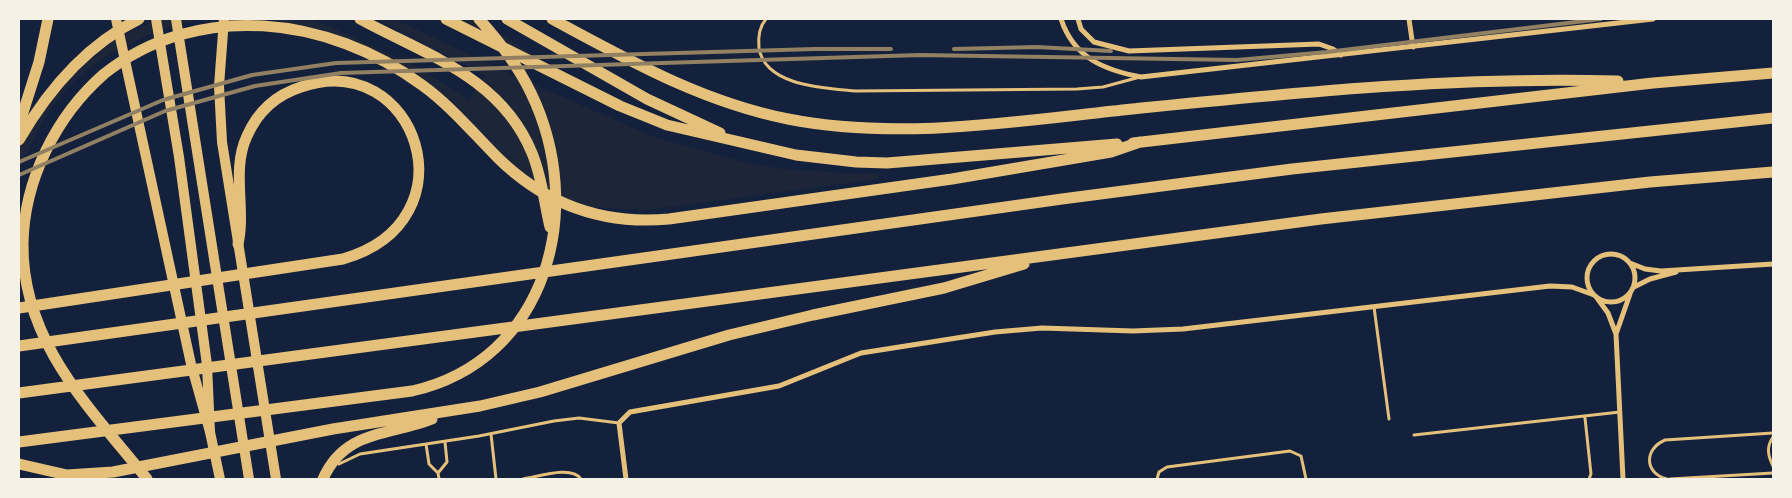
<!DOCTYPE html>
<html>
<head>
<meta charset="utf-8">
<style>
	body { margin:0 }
	#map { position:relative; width:1792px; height:498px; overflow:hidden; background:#14213d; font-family:Poppins,sans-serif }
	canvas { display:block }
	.frame { position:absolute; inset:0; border:20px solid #f6f1e7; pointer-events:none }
</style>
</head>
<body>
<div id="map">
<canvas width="1792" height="498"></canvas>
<div class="frame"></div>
</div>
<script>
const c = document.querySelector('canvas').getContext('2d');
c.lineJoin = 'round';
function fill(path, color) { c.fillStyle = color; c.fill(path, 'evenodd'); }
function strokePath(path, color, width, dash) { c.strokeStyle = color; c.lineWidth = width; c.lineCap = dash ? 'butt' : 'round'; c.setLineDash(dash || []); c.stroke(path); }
fill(new Path2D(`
	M 159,19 L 206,19 C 153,28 98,53 62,94 C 43,116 31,145 19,171 L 19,141 L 43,98 L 107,42 Z
	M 267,19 L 309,19 L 331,27 L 416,66 L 469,100 L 485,76 L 376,19 L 394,19 L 524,80 L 654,137 L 747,163 L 783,169 L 858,174 L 878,173 L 879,179 L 647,210 L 592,207 L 564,198 L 524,179 L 439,103 L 393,70 L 312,29 Z
	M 459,19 L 475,19 L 563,72 Z`), '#1d2539');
strokePath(new Path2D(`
	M 766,19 C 759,27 758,38 759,48 C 765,86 824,88 855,91 L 1077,89 L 1103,87 L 1140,77
	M 1374,307 L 1389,419
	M 1585,418 L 1591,474 L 1589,479
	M 491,434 L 496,479
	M 1414,435 L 1620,412
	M 1773,437 C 1766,447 1768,456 1773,466
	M 426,444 L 429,464 L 438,473 L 439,479
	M 339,464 L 360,454 L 479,436 L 554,421 L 579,418 L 619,423
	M 438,473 L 447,462 L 445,442
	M 523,479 C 538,477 571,465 581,479
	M 1157,479 L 1159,472 L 1167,467 L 1290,451 L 1301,456 L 1306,479
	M 1667,479 C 1644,473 1644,449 1665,440 L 1773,433
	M 1670,479 L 1773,473`), '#e5c07b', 3);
strokePath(new Path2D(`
	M 1061,19 C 1074,58 1104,70 1141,77 L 1653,19
	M 1078,19 L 1081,29 L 1094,42 L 1129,51 L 1319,44 L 1333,49 L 1341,55
	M 1409,19 L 1413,47
	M1587 278a24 24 0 1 1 48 0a24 24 0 1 1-48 0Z
	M 1630,263 L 1645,269 L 1661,271 L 1773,264
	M 1634,287 L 1650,279 L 1676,272
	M 1597,298 L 1608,313 L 1616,334 L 1623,479
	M 1616,334 L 1630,294
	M 626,479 L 619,423 L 630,412 L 779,386 L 861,353 L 995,332 L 1042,328 L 1133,331 L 1183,329 L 1550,286 L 1572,287 L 1594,295`), '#e5c07b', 5);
strokePath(new Path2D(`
	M 156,19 L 179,157 L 207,365 L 210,432 L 220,479
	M 176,19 L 249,479`), '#e5c07b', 10);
strokePath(new Path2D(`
	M 116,19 L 191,364 L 210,432
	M 224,19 L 219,86 L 222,142 L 276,479`), '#e5c07b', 10);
strokePath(new Path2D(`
	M 360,19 C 426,55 501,77 532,153 C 542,177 544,202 550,227
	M 446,19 L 620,106 L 667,125 L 796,155 L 856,162 L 887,163 L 1117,144
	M 507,19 L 647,99 L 720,133
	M 552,19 C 628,60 702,102 788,119 C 900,141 1019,121 1132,109 C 1293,93 1456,76 1618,81
	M 19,125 L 39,62 L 48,19
	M 19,140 C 48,90 86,45 139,19
	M 1133,143 L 1653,83 L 1773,73
	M 19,308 L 343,259 C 476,221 416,47 301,87 C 276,95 258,111 247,136 C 231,170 246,209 238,244
	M 19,346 L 1062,199 L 1292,169 L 1773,118
	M 19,393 L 1321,219 L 1650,182 L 1773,172
	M 19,442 L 412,391 C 548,360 587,209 531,93 C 518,66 499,41 479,19
	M 19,464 L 67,475 L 113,472 L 333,429 L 480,406 L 540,392 L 729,335 L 813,315 L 944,288 L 1024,264
	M 147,479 C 90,408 22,342 23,244 C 24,180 56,116 104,74 C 198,0 328,16 422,85 C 451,106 473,133 498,158 C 545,204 603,225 669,219 L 952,179 L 1111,152 L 1140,142
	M 323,479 C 345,429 390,436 432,419`), '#e5c07b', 11);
strokePath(new Path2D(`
	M 954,49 L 1037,47 L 1111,51
	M 19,162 L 163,100 L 252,75 L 336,63 L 815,49 L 891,49
	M 19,175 L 165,111 L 255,86 L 341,73 L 920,55 L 1237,60 L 1327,52 L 1601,19`), '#918062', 4);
</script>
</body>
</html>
